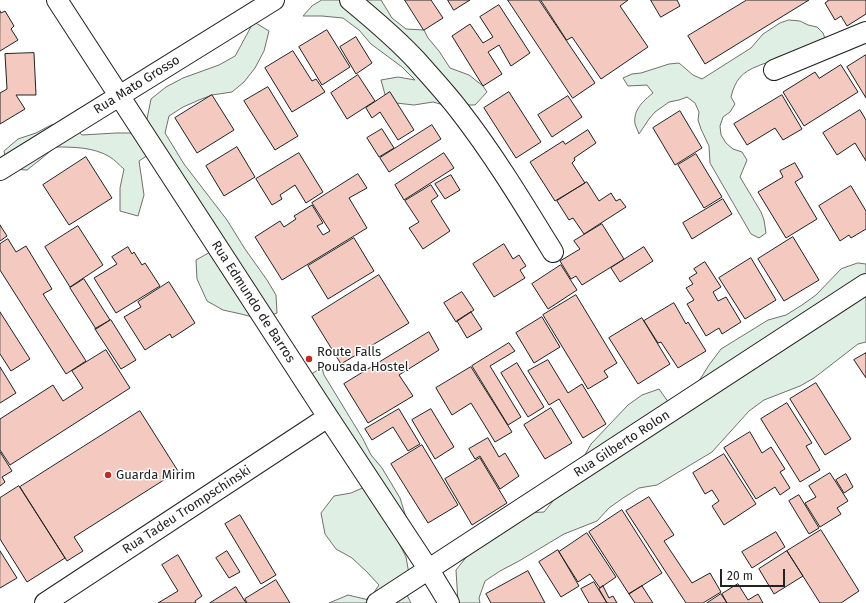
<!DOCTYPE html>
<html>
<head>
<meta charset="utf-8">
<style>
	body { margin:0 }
	#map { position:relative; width:866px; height:603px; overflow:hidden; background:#fff; font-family:"Fira Sans",sans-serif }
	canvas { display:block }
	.scale { position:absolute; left:720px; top:569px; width:65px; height:18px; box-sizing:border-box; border:2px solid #222; border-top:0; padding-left:5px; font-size:12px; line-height:14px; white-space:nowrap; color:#222; -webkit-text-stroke:3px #fff; paint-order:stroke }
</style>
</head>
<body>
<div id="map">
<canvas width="866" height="603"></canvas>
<div class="scale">20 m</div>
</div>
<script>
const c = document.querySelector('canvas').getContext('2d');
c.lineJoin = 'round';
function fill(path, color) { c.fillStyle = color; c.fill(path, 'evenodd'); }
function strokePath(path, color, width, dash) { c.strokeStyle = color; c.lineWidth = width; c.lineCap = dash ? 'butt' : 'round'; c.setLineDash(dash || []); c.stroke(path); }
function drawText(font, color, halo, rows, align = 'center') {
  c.font = font + ' "Fira Sans",sans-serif'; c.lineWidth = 3; c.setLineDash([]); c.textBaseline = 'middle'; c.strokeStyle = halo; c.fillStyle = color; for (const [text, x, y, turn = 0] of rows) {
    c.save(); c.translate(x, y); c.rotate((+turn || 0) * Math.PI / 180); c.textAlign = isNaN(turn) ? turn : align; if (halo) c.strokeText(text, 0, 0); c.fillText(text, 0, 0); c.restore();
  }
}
const green = new Path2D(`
	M 322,0 L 339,0 L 345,2 L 347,0 L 381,0 L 392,18 L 406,29 L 424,30 L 428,38 L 439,51 L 450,68 L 469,75 L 483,86 L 487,92 L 475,105 L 456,105 L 451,107 L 433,102 L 414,105 L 396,103 L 386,98 L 381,80 L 398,77 L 415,80 L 402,67 L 371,44 L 359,30 L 343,18 L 322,16 L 303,16 L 312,6 Z
	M 789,20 L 800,21 L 808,25 L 817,27 L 823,33 L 826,41 C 811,49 794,51 778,57 C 775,58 773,60 770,62 C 766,63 762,64 758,66 C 742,72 735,80 731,97 L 735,104 L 730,112 L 723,117 L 720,126 L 721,135 L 726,143 L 733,149 L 742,152 L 747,160 L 740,177 L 761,212 L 764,220 L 766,233 L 759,238 L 751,234 L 710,163 L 709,146 L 701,129 L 698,120 L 699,112 L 695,103 L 687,97 L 679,100 L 669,102 L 655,112 L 649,119 L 639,134 C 638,131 636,127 635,124 C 633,110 643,101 653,93 L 647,85 L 628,86 L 623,78 L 632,74 L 641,73 L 669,64 L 679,63 L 693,75 L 702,79 L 751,48 L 763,34 L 780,23 Z
	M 254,22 L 269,31 L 264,51 L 255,68 L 244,82 L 232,92 L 212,95 L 199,100 L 183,107 L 169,116 L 165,133 L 184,164 L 227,220 L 245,249 L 267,280 L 276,295 L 277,313 L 260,319 L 241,314 L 223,310 L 207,301 L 197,279 L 196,260 L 212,251 L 154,151 L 139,161 L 144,195 L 138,216 L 120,211 L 120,188 L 124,169 C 119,165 115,160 110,157 C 94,147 73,147 55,147 L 41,159 L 27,170 L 8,169 L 4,151 L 18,139 L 36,133 L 51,125 L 69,122 L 82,135 L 116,133 L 136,133 L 147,119 L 151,99 L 166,87 L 183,78 L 219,65 L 235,56 Z
	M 858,263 L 866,264 L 866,342 L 858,344 L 814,378 L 800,386 L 764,400 L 749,411 L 712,452 L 657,485 L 639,488 L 623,498 L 609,508 L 597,521 L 564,534 L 519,561 L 500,571 L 485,581 L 479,598 L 480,603 L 458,603 L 456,570 L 468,555 L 524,513 L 544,512 L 557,496 L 551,477 L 566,468 L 582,460 L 591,444 L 628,405 L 642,395 L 659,389 L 669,403 L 699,381 L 709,365 L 721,349 L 768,320 L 786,315 L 802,305 L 816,295 L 841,269 Z
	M 322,368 L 324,375 L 363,439 L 371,455 L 382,468 L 400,498 L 405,514 L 411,530 L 398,541 L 406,557 L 409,574 L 406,593 L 411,603 L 329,603 L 348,595 L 369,600 L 379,585 L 367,572 L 352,558 L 336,549 L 325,534 L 321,513 L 334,496 L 351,493 L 367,486 L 312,382 L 312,374 Z`);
fill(green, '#e0efe3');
strokePath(green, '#6f6f6f', 1);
const building = new Path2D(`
	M 405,0 L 431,0 L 443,18 L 424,30 Z
	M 448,0 L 470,0 L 454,10 Z
	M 508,0 L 539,0 L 595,83 L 573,98 Z
	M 541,0 L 628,0 L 620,6 L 648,47 L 601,79 L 572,37 L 567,40 Z
	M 651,0 L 677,0 L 680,6 L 661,17 Z
	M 747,0 L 809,0 L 705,64 L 688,36 Z
	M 828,0 L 866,0 L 866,14 L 847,26 L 841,16 L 835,20 L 825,3 L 828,1 Z
	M 499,5 L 530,53 L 511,66 L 499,45 L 488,52 L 502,74 L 483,86 L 452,36 L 470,24 L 483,43 L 493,37 L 480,17 Z
	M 0,11 L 1,13 L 5,11 L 14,26 L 11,29 L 18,40 L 0,51 Z
	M 327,30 L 350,67 L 322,85 L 299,47 Z
	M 356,37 L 372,63 L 356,74 L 340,47 Z
	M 293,51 L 312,81 L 316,79 L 325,92 L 292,112 L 265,68 Z
	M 34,53 L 36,95 L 16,95 L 25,109 L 0,124 L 0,93 L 7,89 L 5,54 Z
	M 866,55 L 866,98 L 847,67 Z
	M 841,65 L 858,92 L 804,126 L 783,92 L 815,72 L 819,78 Z
	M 358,75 L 375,101 L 347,119 L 331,93 Z
	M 268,87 L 298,136 L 275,150 L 244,101 Z
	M 390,92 L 414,130 L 398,140 L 380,112 L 372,118 L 366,108 Z
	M 509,92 L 541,142 L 516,158 L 484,108 Z
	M 212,95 L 234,130 L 197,153 L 175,118 Z
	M 782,95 L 802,129 L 783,140 L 775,128 L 747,145 L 734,124 Z
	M 568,96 L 582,117 L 552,137 L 538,115 Z
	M 860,110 L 866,120 L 866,161 L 855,143 L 837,155 L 823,133 Z
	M 680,111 L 702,148 L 675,165 L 653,128 Z
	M 432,125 L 441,139 L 389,172 L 380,158 Z
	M 382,129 L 394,148 L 379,157 L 367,138 Z
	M 588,130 L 596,143 L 574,158 L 575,160 L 572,163 L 585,183 L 555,201 L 530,162 L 563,141 L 565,144 Z
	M 237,147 L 255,177 L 224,196 L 206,166 Z
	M 299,153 L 323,192 L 306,203 L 295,185 L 280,195 L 282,199 L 272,205 L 256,179 Z
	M 444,153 L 454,168 L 404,200 L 395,185 Z
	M 696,154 L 722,197 L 704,208 L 678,165 Z
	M 86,157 L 112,198 L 69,225 L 43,185 Z
	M 795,163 L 803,177 L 795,182 L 817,219 L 786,238 L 758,192 L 783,177 L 780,171 Z
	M 358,174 L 367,188 L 349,198 L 367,228 L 282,280 L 255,237 L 280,221 L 284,227 L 296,219 L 294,216 L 312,205 L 323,223 L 317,226 L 323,235 L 330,231 L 312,203 Z
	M 451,175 L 460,190 L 445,199 L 435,184 Z
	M 587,182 L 599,201 L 611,193 L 616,201 L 620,199 L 626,207 L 584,234 L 573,218 L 569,220 L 557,201 Z
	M 431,185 L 438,196 L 431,201 L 450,231 L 423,249 L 409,228 L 419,222 L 405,201 Z
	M 851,186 L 866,211 L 866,229 L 851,238 L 849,235 L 840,241 L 819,206 Z
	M 723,199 L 732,214 L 692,239 L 683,223 Z
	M 602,224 L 624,259 L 582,285 L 576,276 L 571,279 L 560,261 L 580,249 L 574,241 Z
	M 0,225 L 7,236 L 0,241 Z
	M 78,226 L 103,265 L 70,287 L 45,247 Z
	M 793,237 L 819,280 L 784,301 L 758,259 Z
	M 354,238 L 374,271 L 328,299 L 308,266 Z
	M 8,239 L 16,252 L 26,246 L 52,289 L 43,294 L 86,361 L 66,374 L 0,270 L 0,244 Z
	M 504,244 L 513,259 L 519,255 L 526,266 L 520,270 L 525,278 L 494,297 L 473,264 Z
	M 128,247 L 132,254 L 134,252 L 142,265 L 145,263 L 160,286 L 116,313 L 94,278 L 117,264 L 112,257 Z
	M 644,247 L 653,261 L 620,282 L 611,268 Z
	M 751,258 L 776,300 L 745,319 L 719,278 Z
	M 705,262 L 721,287 L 713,292 L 718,301 L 726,297 L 741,322 L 722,334 L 719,328 L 706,336 L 687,304 L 694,300 L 686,288 L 693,284 L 689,278 L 697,273 L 694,269 Z
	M 561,265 L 577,290 L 548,309 L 532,284 Z
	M 379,275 L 409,323 L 341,364 L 312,317 Z
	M 84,279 L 110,320 L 96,329 L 70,288 Z
	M 169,282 L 195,323 L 172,338 L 170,334 L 145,350 L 124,317 L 141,307 L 138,302 Z
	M 462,292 L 474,310 L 456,322 L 444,303 Z
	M 576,295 L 617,363 L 604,371 L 608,377 L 588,389 L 543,315 Z
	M 674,303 L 686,324 L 688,322 L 706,351 L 678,368 L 661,342 L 658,343 L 644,321 Z
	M 0,312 L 30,359 L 11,371 L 0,354 Z
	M 471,312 L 482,329 L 467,338 L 457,321 Z
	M 542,317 L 560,347 L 534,363 L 516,333 Z
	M 642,318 L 670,364 L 638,384 L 609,338 Z
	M 111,320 L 136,360 L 121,369 L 95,329 Z
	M 429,332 L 439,350 L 399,375 L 413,396 L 368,423 L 344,384 Z
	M 509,343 L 515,351 L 490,366 L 521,417 L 508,425 L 472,366 Z
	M 106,350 L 130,388 L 10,465 L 0,450 L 0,419 L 53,385 L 63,401 L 83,388 L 72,371 Z
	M 866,353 L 866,378 L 854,360 Z
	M 548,360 L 568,393 L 582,384 L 606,424 L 583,438 L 559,399 L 549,405 L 528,371 Z
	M 517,363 L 544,407 L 528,417 L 501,373 Z
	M 0,367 L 16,393 L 0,403 Z
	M 471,367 L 512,432 L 495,442 L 471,403 L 452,415 L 436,388 Z
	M 816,383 L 851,439 L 825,455 L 790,399 Z
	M 787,403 L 812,443 L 806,446 L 820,470 L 800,482 L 761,419 Z
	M 551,408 L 572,443 L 545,459 L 524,425 Z
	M 399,409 L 420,444 L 408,451 L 393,427 L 372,440 L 365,429 Z
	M 431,409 L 454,447 L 435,459 L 412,420 Z
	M 140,411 L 178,471 L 74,537 L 83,551 L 67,561 L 20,487 Z
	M 750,432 L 762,453 L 771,447 L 785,469 L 780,472 L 790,488 L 780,495 L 775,487 L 756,499 L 724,448 Z
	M 488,438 L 499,457 L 505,453 L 519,476 L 500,489 L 480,456 L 475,459 L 469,449 Z
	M 422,445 L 458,505 L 428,523 L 391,464 Z
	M 0,452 L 12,471 L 2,477 L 5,482 L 0,486 Z
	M 724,454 L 756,504 L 724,525 L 712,506 L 719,501 L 712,490 L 705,494 L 693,473 Z
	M 480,458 L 507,503 L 472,525 L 445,479 Z
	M 830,473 L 848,501 L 837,508 L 841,514 L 820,527 L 805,503 L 816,497 L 809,486 Z
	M 846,474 L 853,487 L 844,493 L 836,480 Z
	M 19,486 L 65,558 L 27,582 L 0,539 L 0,498 Z
	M 799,495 L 819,528 L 809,534 L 789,501 Z
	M 649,497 L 674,535 L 664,541 L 692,583 L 710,573 L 721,592 L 703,603 L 686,603 L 626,511 Z
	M 622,510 L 662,573 L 629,594 L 589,532 Z
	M 240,515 L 276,575 L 261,584 L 225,524 Z
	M 821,530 L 859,591 L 841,603 L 820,603 L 787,551 Z
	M 776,532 L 785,547 L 752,568 L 742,552 Z
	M 587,533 L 616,577 L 600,588 L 590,574 L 578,582 L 559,552 Z
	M 558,550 L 579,586 L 561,597 L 539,562 Z
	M 0,551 L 17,578 L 0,588 Z
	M 227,551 L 240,572 L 229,578 L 216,558 Z
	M 787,551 L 803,576 L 774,594 L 759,569 Z
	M 178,555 L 202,596 L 195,601 L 196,603 L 158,603 L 178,591 L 162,565 Z
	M 528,571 L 545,603 L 491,603 L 486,594 Z
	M 276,580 L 290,603 L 247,603 L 245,599 Z
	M 594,582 L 607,603 L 589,603 L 581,589 Z
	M 738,584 L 748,600 L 758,594 L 763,603 L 727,603 L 722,594 Z
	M 603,586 L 609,598 L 613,596 L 617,603 L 607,603 L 599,589 Z
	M 642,586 L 653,603 L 635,603 L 629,594 Z
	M 236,587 L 246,603 L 210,603 Z
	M 721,594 L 727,603 L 707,603 Z`);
fill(building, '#f3c9c0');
strokePath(building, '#222', 1);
const minor = new Path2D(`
	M 57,0 L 328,417 L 429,570 L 449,603
	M 350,0 C 373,19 397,39 417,61 C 431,77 446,93 459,110 C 494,155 523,203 553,252
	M 774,70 L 866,32
	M 0,170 L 274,0
	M 45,603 L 328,417
	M 377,603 L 866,284`);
strokePath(minor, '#222', 22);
strokePath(minor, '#fff', 20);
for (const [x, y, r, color] of [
	[309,359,4,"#c62828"],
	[108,475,4,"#c62828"]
]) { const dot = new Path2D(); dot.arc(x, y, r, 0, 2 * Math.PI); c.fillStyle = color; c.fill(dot); strokePath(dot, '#fff', 1.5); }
drawText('13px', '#222', '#fff', [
	["Rua Mato Grosso",137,85,-32],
	["Rua Edmundo de Barros",253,302,57],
	["Rua Gilberto Rolon",622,444,-33],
	["Rua Tadeu Trompschinski",187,510,-33]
]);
drawText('13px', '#222', '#fff', [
	["Route Falls",317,352],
	["Pousada Hostel",317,367],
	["Guarda Mirim",116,475]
], 'left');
</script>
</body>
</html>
